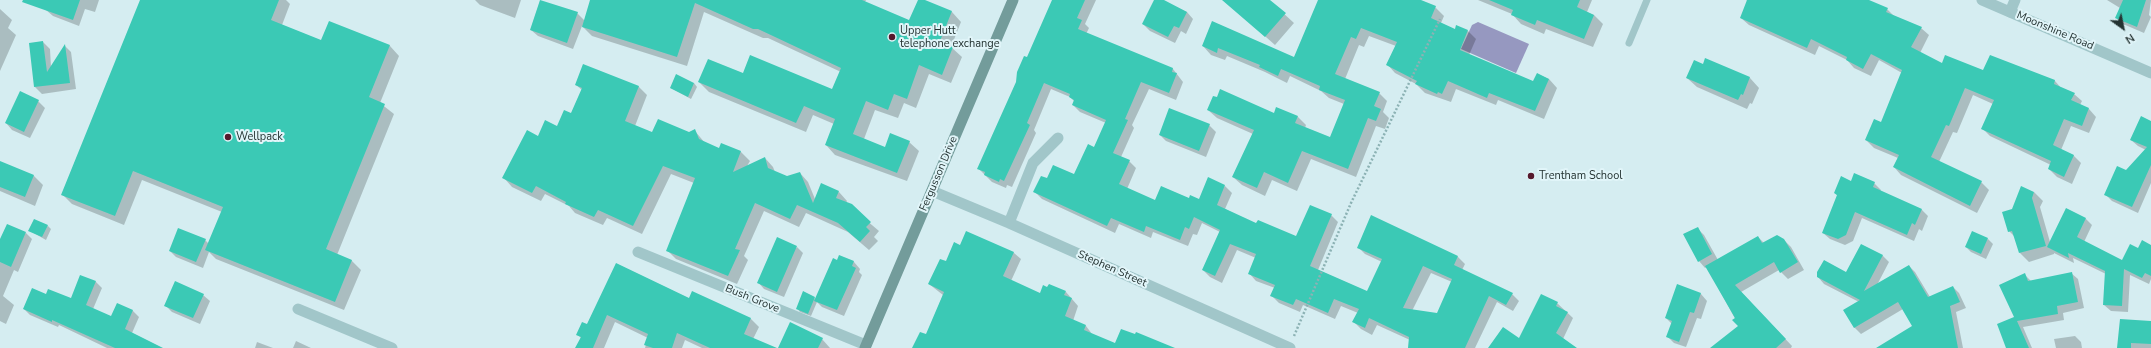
<!DOCTYPE html>
<html>
<head>
<meta charset="utf-8">
<style>
	body { margin:0 }
	#map { position:relative; width:2151px; height:348px; overflow:hidden; background:#d5edf1; font-family:"Nunito Sans",sans-serif }
	canvas { display:block }
	.north { position:absolute; left:2103px; top:8px; width:40px; height:40px; -webkit-text-stroke:3px #e1f5f9; paint-order:stroke; rotate:147deg; font-size:11px; font-weight:700; line-height:16px; text-align:center; color:#243332 }
	.north::after { content:''; display:block; margin:auto; width:14px; height:18px; background:#243332; clip-path:polygon(50% 0,100% 100%,50% 72%,0 100%) }
</style>
</head>
<body>
<div id="map">
<canvas width="2151" height="348"></canvas>
<div class="north">N</div>
</div>
<script>
const c = document.querySelector('canvas').getContext('2d');
c.lineJoin = 'round';
function fill(path, color) { c.fillStyle = color; c.fill(path, 'evenodd'); }
function strokePath(path, color, width, dash) { c.strokeStyle = color; c.lineWidth = width; c.lineCap = dash ? 'butt' : 'round'; c.setLineDash(dash || []); c.stroke(path); }
function drawText(font, color, halo, rows, align = 'center') {
  c.font = font + ' "Nunito Sans",sans-serif'; c.lineWidth = 4; c.setLineDash([]); c.textBaseline = 'middle'; c.strokeStyle = halo; c.fillStyle = color; for (const [text, x, y, turn = 0] of rows) {
    c.save(); c.translate(x, y); c.rotate((+turn || 0) * Math.PI / 180); c.textAlign = isNaN(turn) ? turn : align; if (halo) c.strokeText(text, 0, 0); c.fillText(text, 0, 0); c.restore();
  }
}
fill(new Path2D(`
	M 1478,22 L 1529,44 L 1516,73 L 1461,49 L 1472,25 Z`), '#9698c0');
fill(new Path2D(`
	M 48,0 L 99,0 L 95,12 L 85,9 L 79,26 L 53,16 L 46,10 Z
	M 141,0 L 286,0 L 290,4 L 282,25 L 322,41 L 329,22 L 390,46 L 399,56 L 380,103 L 394,114 L 337,255 L 351,260 L 361,270 L 344,310 L 216,259 L 209,252 L 203,268 L 176,257 L 170,251 L 205,240 L 209,244 L 222,212 L 142,180 L 124,225 L 72,204 L 62,194 Z
	M 475,0 L 521,0 L 515,18 L 480,5 Z
	M 591,0 L 866,0 L 865,2 L 910,22 L 919,0 L 922,0 L 952,12 L 961,22 L 951,47 L 962,57 L 951,83 L 929,74 L 916,108 L 904,103 L 898,118 L 875,110 L 864,139 L 885,148 L 909,142 L 919,151 L 907,181 L 835,155 L 826,145 L 834,124 L 813,115 L 806,132 L 709,92 L 699,82 L 743,75 L 833,90 L 841,72 L 768,38 L 763,38 L 704,12 L 687,66 L 592,36 L 582,26 L 573,49 L 538,36 L 531,30 L 577,13 L 585,21 Z
	M 1053,0 L 1096,0 L 1085,24 L 1089,28 L 1086,34 L 1173,69 L 1183,82 L 1176,100 L 1149,89 L 1132,125 L 1134,128 L 1121,157 L 1129,161 L 1136,168 L 1127,189 L 1156,201 L 1199,200 L 1225,186 L 1232,193 L 1225,209 L 1257,225 L 1297,237 L 1331,215 L 1338,222 L 1318,270 L 1368,292 L 1382,262 L 1365,254 L 1358,247 L 1458,257 L 1465,264 L 1462,270 L 1512,294 L 1519,301 L 1513,311 L 1497,302 L 1475,348 L 1409,348 L 1410,340 L 1377,325 L 1372,335 L 1361,329 L 1354,322 L 1358,313 L 1341,306 L 1335,319 L 1303,305 L 1300,312 L 1279,303 L 1272,296 L 1275,288 L 1256,281 L 1249,273 L 1256,258 L 1237,250 L 1222,283 L 1210,277 L 1203,270 L 1220,232 L 1202,223 L 1197,235 L 1193,234 L 1188,246 L 1153,232 L 1151,238 L 1119,224 L 1115,233 L 1042,199 L 1035,192 L 1047,180 L 1074,176 L 1094,148 L 1106,123 L 1080,112 L 1073,105 L 1075,102 L 1070,97 L 1051,89 L 1034,130 L 1036,133 L 1012,187 L 1007,185 L 1006,188 L 992,182 L 979,169 ZM 1431,273 L 1452,282 L 1437,315 L 1412,311 Z
	M 1155,0 L 1162,0 L 1187,12 L 1193,19 L 1186,34 L 1181,31 L 1175,43 L 1150,31 L 1143,24 Z
	M 1224,0 L 1269,0 L 1294,23 L 1275,45 Z
	M 1319,0 L 1418,0 L 1435,7 L 1444,16 L 1441,23 L 1455,30 L 1457,27 L 1468,31 L 1476,39 L 1469,55 L 1534,83 L 1537,74 L 1549,79 L 1557,88 L 1544,119 L 1498,100 L 1496,105 L 1456,89 L 1451,102 L 1425,93 L 1416,84 L 1395,73 L 1387,64 L 1396,46 L 1369,36 L 1364,47 L 1359,45 L 1345,79 L 1379,93 L 1387,101 L 1383,112 L 1389,118 L 1385,129 L 1376,126 L 1356,177 L 1311,159 L 1297,191 L 1272,180 L 1265,196 L 1242,185 L 1233,177 L 1253,134 L 1217,118 L 1208,110 L 1275,114 L 1277,108 L 1298,117 L 1306,125 L 1305,128 L 1331,138 L 1344,104 L 1329,98 L 1321,91 L 1290,76 L 1287,83 L 1265,72 L 1227,56 L 1225,60 L 1211,55 L 1203,46 L 1213,22 L 1294,58 Z
	M 1478,0 L 1592,0 L 1587,12 L 1594,15 L 1603,24 L 1593,47 L 1546,29 L 1544,34 L 1521,24 L 1512,14 Z
	M 1746,0 L 1867,0 L 1887,9 L 1894,16 L 1921,28 L 1929,35 L 1920,53 L 1942,65 L 1984,72 L 1990,56 L 2055,81 L 2062,89 L 2074,94 L 2082,101 L 2080,105 L 2089,109 L 2096,117 L 2089,133 L 2071,126 L 2061,150 L 2073,155 L 2081,163 L 2072,184 L 2057,177 L 2049,169 L 2051,165 L 1990,136 L 1983,129 L 1993,104 L 1973,95 L 1957,133 L 1953,132 L 1939,162 L 1981,182 L 1989,190 L 1977,213 L 1901,175 L 1894,167 L 1898,158 L 1874,148 L 1866,140 L 1882,123 L 1902,73 L 1879,60 L 1871,76 L 1854,68 L 1847,60 L 1819,46 L 1815,55 L 1749,25 L 1741,18 L 1748,1 Z
	M 2107,0 L 2151,0 L 2149,15 L 2151,17 L 2144,33 L 2123,24 L 2116,18 L 2120,8 Z
	M 0,9 L 12,20 L 8,28 L 16,35 L 0,71 Z
	M 43,42 L 50,49 L 51,67 L 65,46 L 71,52 L 76,89 L 42,94 L 35,87 L 30,44 Z
	M 1704,65 L 1750,78 L 1759,88 L 1752,104 L 1750,103 L 1747,109 L 1697,87 L 1687,78 Z
	M 694,83 L 697,87 L 691,99 L 671,88 Z
	M 576,85 L 638,86 L 647,95 L 635,126 L 653,133 L 689,133 L 695,131 L 705,143 L 720,149 L 722,144 L 741,152 L 750,161 L 747,166 L 765,158 L 773,167 L 775,172 L 786,177 L 800,173 L 808,182 L 815,199 L 839,192 L 847,201 L 846,203 L 879,231 L 874,237 L 878,241 L 869,250 L 848,232 L 806,213 L 799,227 L 764,211 L 744,256 L 748,260 L 737,284 L 676,259 L 667,250 L 694,183 L 671,174 L 642,234 L 607,218 L 603,225 L 575,213 L 569,206 L 545,194 L 541,201 L 512,187 L 504,178 L 538,137 L 557,127 L 571,114 L 582,90 Z
	M 38,101 L 45,108 L 30,138 L 12,130 L 6,123 Z
	M 2151,122 L 2151,183 L 2138,213 L 2112,201 L 2105,194 L 2146,150 L 2138,146 L 2131,140 Z
	M 1209,125 L 1216,132 L 1206,157 L 1166,141 L 1160,135 Z
	M 0,162 L 34,176 L 43,185 L 35,206 L 0,191 Z
	M 1851,182 L 1874,183 L 1881,190 L 1880,192 L 1922,210 L 1928,216 L 1922,231 L 1919,229 L 1914,241 L 1862,218 L 1853,241 L 1845,245 L 1830,239 L 1823,233 L 1838,196 L 1835,193 Z
	M 2034,192 L 2043,201 L 2040,207 L 2050,242 L 2067,209 L 2086,219 L 2092,225 L 2084,242 L 2122,261 L 2138,249 L 2151,246 L 2151,279 L 2149,284 L 2130,275 L 2128,312 L 2111,311 L 2104,305 L 2106,274 L 2073,258 L 2074,263 L 2054,253 L 2054,254 L 2029,262 L 2020,253 L 2016,238 L 2009,231 L 2013,210 Z
	M 48,226 L 51,229 L 46,240 L 30,231 Z
	M 1697,228 L 1704,235 L 1718,260 L 1758,237 L 1764,243 L 1784,240 L 1791,247 L 1804,270 L 1788,279 L 1779,270 L 1741,292 L 1792,346 L 1791,348 L 1712,348 L 1739,326 L 1707,267 L 1705,268 L 1699,261 Z
	M 967,232 L 1014,253 L 1021,259 L 1011,281 L 1040,295 L 1066,292 L 1078,306 L 1073,321 L 1086,326 L 1092,334 L 1115,347 L 1164,348 L 914,348 L 926,336 L 943,295 L 929,284 L 961,246 Z
	M 26,233 L 32,239 L 18,272 L 14,270 L 3,296 L 14,305 L 6,324 L 0,321 L 0,242 Z
	M 1988,239 L 1993,244 L 1986,259 L 1971,252 L 1966,247 Z
	M 1862,245 L 1883,256 L 1889,262 L 1877,285 L 1909,266 L 1915,272 L 1930,297 L 1953,287 L 1959,293 L 1966,308 L 1956,312 L 1963,348 L 1882,348 L 1913,326 L 1903,309 L 1861,334 L 1854,327 L 1859,302 L 1824,284 L 1818,277 L 1847,273 Z
	M 797,247 L 803,253 L 784,297 L 764,289 L 758,282 Z
	M 840,256 L 854,262 L 860,269 L 859,272 L 862,275 L 844,316 L 822,307 L 817,302 L 811,316 L 800,312 L 797,308 L 804,293 L 816,299 Z
	M 617,264 L 690,299 L 751,319 L 759,327 L 753,339 L 775,348 L 702,348 L 685,340 L 682,348 L 645,348 L 648,338 L 615,322 L 604,348 L 576,348 L 581,338 L 577,334 L 587,325 Z
	M 2071,273 L 2078,279 L 2084,308 L 2063,313 L 2064,320 L 2023,327 L 2032,348 L 2008,348 L 2025,275 L 2031,281 Z
	M 81,276 L 96,282 L 102,288 L 93,309 L 112,317 L 117,304 L 133,311 L 139,317 L 132,333 L 162,348 L 107,348 L 59,325 L 58,327 L 30,315 L 24,309 L 46,295 L 71,300 Z
	M 1678,286 L 1701,294 L 1707,301 L 1701,319 L 1697,318 L 1686,347 L 1674,343 L 1667,336 L 1672,324 L 1666,318 Z
	M 203,295 L 210,301 L 200,324 L 172,312 L 165,305 Z
	M 1557,303 L 1573,318 L 1563,339 L 1575,348 L 1489,348 L 1519,339 Z
	M 2151,322 L 2151,348 L 2118,348 Z
	M 2075,336 L 2081,342 L 2082,348 L 2056,348 L 2054,339 Z
	M 822,339 L 830,348 L 779,348 Z
	M 296,341 L 311,348 L 293,348 Z
	M 257,342 L 273,348 L 255,348 Z`), '#0003');
fill(new Path2D(`
	M 23,0 L 80,0 L 73,20 L 22,2 Z
	M 140,0 L 279,0 L 271,20 L 321,40 L 329,21 L 390,45 L 369,97 L 385,104 L 326,249 L 352,260 L 335,302 L 205,250 L 223,207 L 133,171 L 115,216 L 61,195 Z
	M 540,0 L 578,12 L 567,43 L 530,30 Z
	M 590,0 L 862,0 L 909,20 L 918,0 L 925,0 L 952,11 L 940,41 L 953,47 L 942,75 L 919,65 L 907,99 L 894,94 L 888,110 L 866,101 L 853,134 L 885,147 L 890,133 L 910,141 L 897,173 L 825,145 L 835,119 L 804,106 L 796,123 L 698,82 L 708,59 L 743,73 L 750,55 L 832,89 L 841,68 L 758,29 L 753,29 L 695,3 L 677,57 L 582,27 Z
	M 1052,0 L 1085,0 L 1077,18 L 1082,20 L 1078,29 L 1173,68 L 1172,72 L 1177,73 L 1169,93 L 1141,82 L 1125,119 L 1128,120 L 1113,153 L 1130,160 L 1119,184 L 1155,200 L 1161,186 L 1189,198 L 1190,195 L 1199,199 L 1208,177 L 1225,185 L 1217,205 L 1256,223 L 1258,220 L 1296,236 L 1310,205 L 1332,214 L 1310,266 L 1367,291 L 1382,259 L 1357,248 L 1371,215 L 1458,256 L 1454,265 L 1513,293 L 1506,305 L 1489,296 L 1465,348 L 1408,348 L 1409,337 L 1369,318 L 1365,328 L 1352,322 L 1359,309 L 1334,299 L 1328,313 L 1296,299 L 1293,305 L 1270,296 L 1275,285 L 1248,274 L 1256,254 L 1230,244 L 1215,276 L 1202,270 L 1220,230 L 1194,217 L 1189,229 L 1185,227 L 1180,240 L 1146,226 L 1144,232 L 1111,218 L 1107,226 L 1033,192 L 1041,176 L 1047,178 L 1053,165 L 1074,174 L 1088,144 L 1094,147 L 1106,120 L 1072,105 L 1074,100 L 1069,97 L 1070,94 L 1044,83 L 1027,123 L 1030,125 L 1004,181 L 1000,179 L 999,182 L 984,175 L 985,172 L 977,169 L 1016,82 L 1017,72 L 1024,56 L 1027,57 ZM 1423,266 L 1452,279 L 1437,313 L 1403,308 Z
	M 1154,0 L 1164,0 L 1187,12 L 1179,28 L 1174,26 L 1168,37 L 1142,24 Z
	M 1222,0 L 1270,0 L 1286,13 L 1265,37 Z
	M 1318,0 L 1421,0 L 1436,6 L 1431,18 L 1455,29 L 1456,25 L 1468,30 L 1460,50 L 1533,81 L 1537,73 L 1549,79 L 1535,111 L 1489,93 L 1487,98 L 1448,81 L 1442,94 L 1438,92 L 1437,94 L 1415,84 L 1417,81 L 1386,65 L 1397,42 L 1361,28 L 1356,39 L 1351,37 L 1335,74 L 1380,92 L 1374,106 L 1381,109 L 1376,121 L 1368,118 L 1348,169 L 1302,151 L 1288,183 L 1264,172 L 1257,188 L 1232,177 L 1254,130 L 1207,110 L 1213,96 L 1217,97 L 1220,89 L 1274,113 L 1276,107 L 1298,116 L 1295,123 L 1330,137 L 1345,100 L 1319,90 L 1320,86 L 1281,69 L 1278,76 L 1259,67 L 1260,65 L 1218,48 L 1217,53 L 1202,46 L 1212,21 L 1294,57 Z
	M 1489,0 L 1580,0 L 1577,7 L 1594,15 L 1584,39 L 1537,20 L 1535,25 L 1511,15 L 1513,10 Z
	M 1747,0 L 1869,0 L 1888,8 L 1886,12 L 1922,27 L 1911,47 L 1942,63 L 1945,55 L 1983,70 L 1990,55 L 2055,80 L 2054,84 L 2075,93 L 2071,100 L 2089,108 L 2082,126 L 2064,119 L 2053,145 L 2074,155 L 2064,177 L 2048,169 L 2051,161 L 1981,129 L 1994,100 L 1965,88 L 1949,126 L 1946,125 L 1931,157 L 1982,181 L 1970,206 L 1893,167 L 1899,155 L 1865,140 L 1874,119 L 1881,122 L 1902,70 L 1871,54 L 1863,69 L 1846,60 L 1847,57 L 1811,39 L 1807,48 L 1740,18 Z
	M 2123,0 L 2146,0 L 2137,27 L 2115,18 Z
	M 43,41 L 47,72 L 65,44 L 70,83 L 34,87 L 29,43 Z
	M 1705,58 L 1750,77 L 1743,95 L 1741,94 L 1738,100 L 1686,78 L 1694,60 L 1703,64 Z
	M 583,64 L 639,86 L 625,121 L 652,132 L 658,119 L 689,132 L 695,129 L 699,139 L 719,148 L 721,143 L 741,151 L 733,172 L 765,157 L 768,168 L 787,176 L 800,172 L 813,203 L 821,183 L 839,191 L 836,198 L 852,204 L 871,222 L 866,227 L 870,231 L 860,242 L 838,223 L 797,205 L 790,219 L 755,203 L 735,249 L 740,250 L 728,276 L 666,251 L 695,178 L 663,166 L 633,226 L 598,210 L 594,217 L 565,204 L 566,202 L 536,186 L 532,193 L 502,178 L 527,130 L 538,136 L 545,120 L 557,126 L 564,110 L 571,113 L 582,88 L 575,85 Z
	M 676,74 L 694,83 L 688,97 L 670,88 Z
	M 20,91 L 39,100 L 24,132 L 5,123 Z
	M 1169,108 L 1210,124 L 1199,151 L 1159,135 Z
	M 2141,116 L 2151,121 L 2151,165 L 2132,207 L 2104,195 L 2117,166 L 2126,170 L 2147,147 L 2130,140 Z
	M 0,161 L 34,175 L 25,197 L 0,187 Z
	M 1854,173 L 1875,182 L 1873,187 L 1922,209 L 1915,225 L 1912,223 L 1907,235 L 1855,212 L 1846,235 L 1838,239 L 1822,233 L 1837,195 L 1834,193 L 1841,176 L 1851,181 Z
	M 2021,186 L 2034,192 L 2032,198 L 2046,246 L 2019,253 L 2012,231 L 2008,232 L 2002,212 L 2012,209 Z
	M 2066,208 L 2086,218 L 2077,237 L 2122,260 L 2130,244 L 2138,248 L 2142,240 L 2151,245 L 2151,276 L 2145,273 L 2142,278 L 2124,269 L 2122,306 L 2103,305 L 2105,271 L 2068,253 L 2069,258 L 2047,247 Z
	M 34,219 L 48,225 L 42,237 L 28,231 Z
	M 7,224 L 26,232 L 11,267 L 0,262 L 0,239 Z
	M 1698,227 L 1712,254 L 1698,262 L 1683,234 Z
	M 178,228 L 206,239 L 196,262 L 169,251 Z
	M 966,231 L 1014,252 L 1003,276 L 1040,293 L 1043,285 L 1047,287 L 1049,284 L 1066,291 L 1064,295 L 1072,298 L 1065,316 L 1086,325 L 1084,330 L 1115,343 L 1121,329 L 1135,334 L 1136,332 L 1175,348 L 912,348 L 920,332 L 926,334 L 944,292 L 928,284 L 940,259 L 946,261 L 954,242 L 960,245 Z
	M 1972,231 L 1988,238 L 1981,254 L 1965,247 Z
	M 1777,235 L 1784,239 L 1798,262 L 1780,273 L 1774,262 L 1735,285 L 1786,339 L 1776,348 L 1710,348 L 1738,326 L 1732,320 L 1735,318 L 1705,266 L 1758,236 L 1762,243 Z
	M 777,237 L 797,246 L 777,292 L 757,283 Z
	M 1861,244 L 1883,255 L 1864,291 L 1909,265 L 1928,297 L 1953,286 L 1960,302 L 1950,306 L 1958,348 L 1876,348 L 1912,326 L 1898,302 L 1854,328 L 1843,310 L 1860,300 L 1817,277 L 1817,272 L 1824,260 L 1846,272 Z
	M 839,255 L 854,261 L 852,266 L 856,268 L 837,310 L 814,301 L 833,258 L 837,260 Z
	M 616,263 L 689,298 L 692,291 L 751,318 L 744,334 L 777,348 L 710,348 L 677,333 L 672,348 L 653,348 L 644,345 L 648,334 L 607,315 L 593,348 L 575,348 L 581,337 L 576,335 L 582,322 L 587,324 Z
	M 2072,272 L 2078,302 L 2057,306 L 2058,314 L 2017,321 L 2029,348 L 2006,348 L 1997,324 L 2014,317 L 1999,285 L 2025,273 L 2028,281 Z
	M 80,275 L 96,281 L 86,305 L 111,316 L 117,303 L 133,310 L 125,329 L 163,348 L 115,348 L 52,320 L 52,322 L 23,309 L 32,288 L 46,294 L 48,289 L 71,298 Z
	M 175,281 L 204,294 L 193,318 L 164,306 Z
	M 1677,284 L 1701,293 L 1694,313 L 1690,312 L 1679,342 L 1666,337 L 1672,321 L 1665,318 Z
	M 803,291 L 815,297 L 808,314 L 796,309 Z
	M 1541,294 L 1558,302 L 1556,306 L 1568,312 L 1556,333 L 1577,348 L 1488,348 L 1503,327 L 1519,338 Z
	M 2120,319 L 2151,321 L 2151,344 L 2131,343 L 2131,348 L 2117,348 Z
	M 790,322 L 823,338 L 818,348 L 778,348 Z`), '#3bc9b5');
strokePath(new Path2D(`
	M 1294,336 L 1351,203 L 1440,19`), '#8cb2b4', 2.5, [2, 2]);
strokePath(new Path2D(`
	M 1629,43 L 1647,0`), '#a1c6c9', 7);
strokePath(new Path2D(`
	M 2010,12 L 2015,0
	M 932,191 L 1009,223 L 1290,348
	M 1009,223 L 1033,163 L 1058,138
	M 638,252 L 866,345
	M 298,309 L 392,348`), '#a1c6c9', 11);
strokePath(new Path2D(`
	M 1982,0 L 2151,73`), '#a1c6c9', 11);
strokePath(new Path2D(`
	M 865,348 L 1013,0`), '#739c9b', 11);
for (const [x, y, r, color] of [
	[892,37,4,"#55192c"],
	[228,137,4,"#55192c"],
	[1531,176,4,"#55192c"]
]) { const dot = new Path2D(); dot.arc(x, y, r, 0, 2 * Math.PI); c.fillStyle = color; c.fill(dot); strokePath(dot, '#e1f5f9', 1.5); }
drawText('11px', '#243332', '#e1f5f9', [
	["Upper Hutt",900,31],
	["telephone exchange",900,44],
	["Wellpack",236,137],
	["Trentham School",1539,176]
], 'left');
drawText('11px', '#243332', '#e1f5f9', [
	["Moonshine Road",2055,31,23],
	["Fergusson Drive",939,174,-67],
	["Stephen Street",1112,269,24],
	["Bush Grove",752,299,22]
]);
</script>
</body>
</html>
